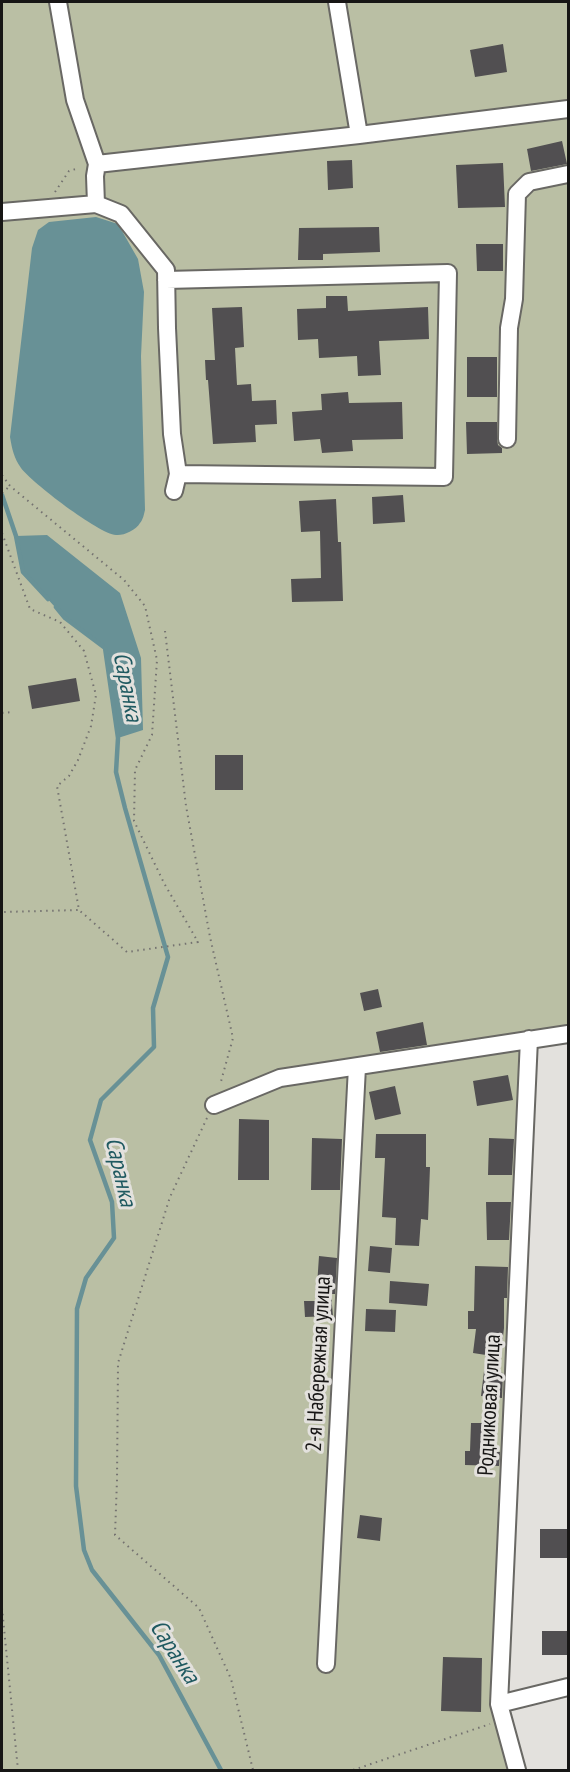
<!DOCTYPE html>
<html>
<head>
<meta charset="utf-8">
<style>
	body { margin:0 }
	#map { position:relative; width:570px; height:1772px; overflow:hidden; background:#e3e1dd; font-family:"PT Sans Narrow",sans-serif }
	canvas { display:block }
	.frame { position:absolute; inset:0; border:3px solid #171615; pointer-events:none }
</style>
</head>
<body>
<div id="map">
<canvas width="570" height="1772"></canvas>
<div class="frame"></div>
</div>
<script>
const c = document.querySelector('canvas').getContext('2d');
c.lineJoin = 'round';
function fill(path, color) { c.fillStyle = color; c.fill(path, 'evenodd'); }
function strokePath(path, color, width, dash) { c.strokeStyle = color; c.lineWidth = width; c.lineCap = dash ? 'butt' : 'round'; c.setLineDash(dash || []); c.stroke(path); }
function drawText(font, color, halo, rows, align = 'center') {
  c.font = font + ' "PT Sans Narrow",sans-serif'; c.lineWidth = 6; c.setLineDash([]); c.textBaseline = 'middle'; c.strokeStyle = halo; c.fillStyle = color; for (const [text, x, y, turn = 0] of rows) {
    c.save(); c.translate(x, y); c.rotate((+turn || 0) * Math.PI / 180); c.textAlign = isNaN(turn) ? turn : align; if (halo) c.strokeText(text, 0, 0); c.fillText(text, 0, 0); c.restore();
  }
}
fill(new Path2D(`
	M 2,2 L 568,2 L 568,1034 L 530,1039 L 499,1704 L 517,1770 L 2,1770 Z`), '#babfa4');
fill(new Path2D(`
	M 96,217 L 118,224 L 138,259 L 144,292 L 141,356 L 145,510 C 144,514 143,520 140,523 C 136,530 123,536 116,535 C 99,534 31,482 21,468 C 14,458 12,449 10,437 L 32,248 L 38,230 L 49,222 Z
	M 47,535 L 120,593 L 141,658 L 143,730 L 118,738 L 105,648 L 65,618 L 23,572 L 16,536 Z`), '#689196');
strokePath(new Path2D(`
	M 2,495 L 16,536 L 23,572 L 48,599
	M 56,607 L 65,618 L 105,648 L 118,738 L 116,772 L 125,808 L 168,957 L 153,1008 L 154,1047 L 101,1100 L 90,1140 L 112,1202 L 114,1238 L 86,1278 L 77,1309 L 76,1486 L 84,1550 L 92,1570 L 159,1655 L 221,1770`), '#689196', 4.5);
fill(new Path2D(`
	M 503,44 L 507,72 L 475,77 L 470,50 Z
	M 562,141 L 567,164 L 531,171 L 527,149 Z
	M 352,160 L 353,188 L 328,190 L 327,161 Z
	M 503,163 L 505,207 L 458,208 L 456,165 Z
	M 379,227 L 380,252 L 323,254 L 323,260 L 298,260 L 299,228 Z
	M 476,244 L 503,244 L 503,271 L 477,271 Z
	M 326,296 L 347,296 L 348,311 L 428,307 L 429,339 L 379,341 L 381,375 L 358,376 L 357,356 L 319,358 L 318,339 L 298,340 L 297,309 L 326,308 Z
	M 242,307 L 244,347 L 235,348 L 237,385 L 251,384 L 252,401 L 276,400 L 277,424 L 255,425 L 256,442 L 213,444 L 208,380 L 206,380 L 205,360 L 215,360 L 212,308 Z
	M 467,357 L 497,357 L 497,397 L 467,397 Z
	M 348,392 L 349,403 L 402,402 L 403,439 L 352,440 L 353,451 L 322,453 L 320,439 L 294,441 L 292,412 L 322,410 L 321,394 Z
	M 466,422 L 497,422 L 497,439 L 498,445 L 502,448 L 502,453 L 467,454 Z
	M 403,495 L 405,522 L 373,524 L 372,497 Z
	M 336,499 L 338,542 L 341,542 L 343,601 L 292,602 L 291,579 L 321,578 L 320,531 L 301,532 L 299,501 Z
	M 76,678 L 80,701 L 32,709 L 28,686 Z
	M 215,755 L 243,755 L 243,790 L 215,790 Z
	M 378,989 L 382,1007 L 364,1011 L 360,993 Z
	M 423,1022 L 427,1045 L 380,1052 L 376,1032 Z
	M 508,1075 L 513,1100 L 477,1106 L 473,1081 Z
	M 395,1086 L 401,1114 L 375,1120 L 369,1092 Z
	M 239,1119 L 269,1120 L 269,1180 L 238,1180 Z
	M 376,1134 L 426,1134 L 426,1167 L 430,1167 L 428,1220 L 421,1219 L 419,1246 L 395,1245 L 396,1218 L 382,1217 L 385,1158 L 375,1158 Z
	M 312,1138 L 342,1139 L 340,1190 L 311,1190 Z
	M 489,1138 L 514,1139 L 512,1175 L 488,1175 Z
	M 486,1202 L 511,1202 L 509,1240 L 487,1240 Z
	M 370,1246 L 392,1248 L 390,1273 L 368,1271 Z
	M 319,1256 L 337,1258 L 335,1294 L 331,1294 L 333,1316 L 305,1317 L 304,1301 L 316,1301 Z
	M 475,1266 L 508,1267 L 507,1298 L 504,1298 L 504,1328 L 499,1372 L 503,1373 L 502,1398 L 481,1396 L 486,1355 L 473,1353 L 476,1329 L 468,1329 L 468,1311 L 474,1311 Z
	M 390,1281 L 429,1284 L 427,1306 L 389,1303 Z
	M 366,1309 L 396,1310 L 395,1332 L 365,1331 Z
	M 471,1423 L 497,1423 L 496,1452 L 500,1452 L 499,1466 L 465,1465 L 465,1451 L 470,1451 Z
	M 360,1515 L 382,1518 L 380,1541 L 357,1538 Z
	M 540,1529 L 568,1529 L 568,1558 L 540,1558 Z
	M 542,1631 L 568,1631 L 568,1655 L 542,1655 Z
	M 443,1657 L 482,1658 L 481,1712 L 441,1711 Z`), '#514f51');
const minor = new Path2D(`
	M 58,2 L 75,100 L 97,164 L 95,176 L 96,204
	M 337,2 L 359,135
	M 97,164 L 359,135 L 568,109
	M 2,212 L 96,204 L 121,214 L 166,270 L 167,328 L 172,434 L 178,474 L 174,491
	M 166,280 L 448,273 L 444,477 L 178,474
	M 507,439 L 509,328 L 514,299 L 517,194 L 529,182 L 568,174
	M 214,1105 L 280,1078 L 568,1034
	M 326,1664 L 357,1067
	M 499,1704 L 568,1687
	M 517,1770 L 499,1704 L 529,1039`);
strokePath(minor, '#696864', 20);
strokePath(new Path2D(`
	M 55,192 L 69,171 L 79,168
	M 2,475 L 10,486 L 124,580 L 145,606 L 157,660 L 152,735 L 135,770 L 134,821 L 164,883 L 198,942 L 127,952 L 79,910
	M 2,493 L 10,486
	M 2,533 L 30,609 L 60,622 L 84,651 L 96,695 L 91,726 L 78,760 L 69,776 L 57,786 L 79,910 L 2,912
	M 165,631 L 186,806 L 210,937 L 233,1038 L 220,1085
	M 2,713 L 12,712
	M 207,1118 L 170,1197 L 118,1363 L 117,1480 L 115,1535 L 199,1608 L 231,1679 L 253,1770
	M 2,1608 L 18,1770
	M 353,1770 L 490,1724`), '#747270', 2, [1.5, 4.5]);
strokePath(minor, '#fff', 16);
drawText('22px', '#171615', '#e3e1dd', [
	["2-я Набережная улица",319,1364,-87],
	["Родниковая улица",490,1405,-87]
]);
drawText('italic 24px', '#1f5960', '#e3e1dd', [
	["Саранка",127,687,79],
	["Саранка",120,1172,77],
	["Саранка",174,1652,57]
]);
</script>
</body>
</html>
